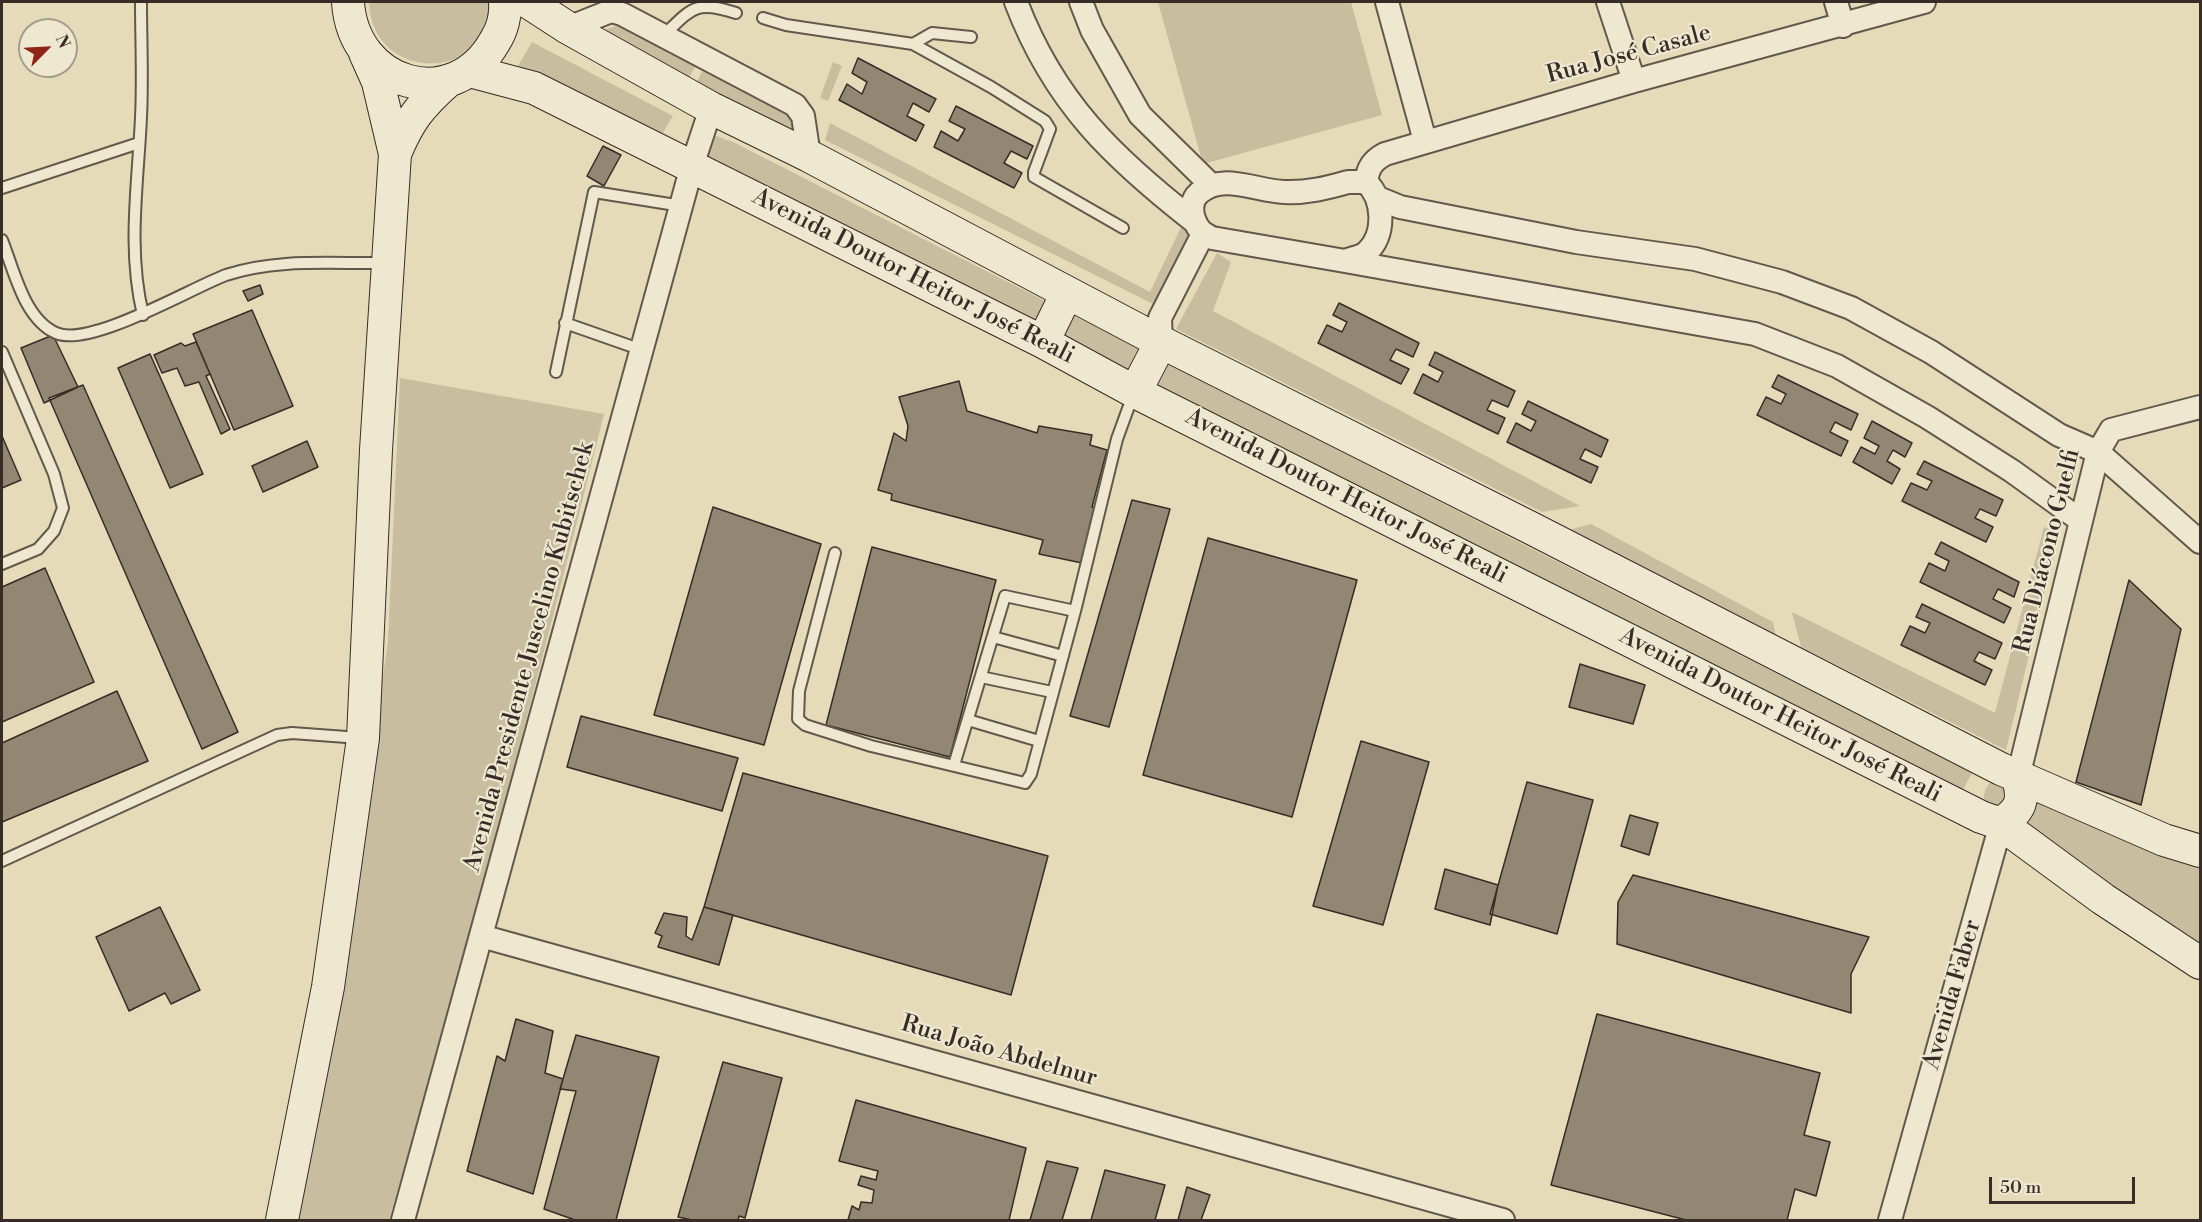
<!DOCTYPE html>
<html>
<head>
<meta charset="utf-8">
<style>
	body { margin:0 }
	#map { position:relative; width:2202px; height:1222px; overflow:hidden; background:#e5dbb8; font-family:"Libre Bodoni",serif }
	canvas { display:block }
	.frame { position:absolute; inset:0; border:3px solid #382c27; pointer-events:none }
	.north { position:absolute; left:18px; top:18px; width:60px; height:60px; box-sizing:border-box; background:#eee8d1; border:2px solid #a59d8d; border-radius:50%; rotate:66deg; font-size:16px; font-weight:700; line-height:24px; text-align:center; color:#382c27 }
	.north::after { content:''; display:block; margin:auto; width:21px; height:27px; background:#8f2418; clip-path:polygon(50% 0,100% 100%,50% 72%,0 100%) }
	.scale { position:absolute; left:1989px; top:1177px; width:146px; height:27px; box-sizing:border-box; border:3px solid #382c27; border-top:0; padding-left:8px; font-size:18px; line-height:21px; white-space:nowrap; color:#382c27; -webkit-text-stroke:4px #eee8d1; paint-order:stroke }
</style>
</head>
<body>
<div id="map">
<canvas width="2202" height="1222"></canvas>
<div class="frame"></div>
<div class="north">N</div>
<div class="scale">50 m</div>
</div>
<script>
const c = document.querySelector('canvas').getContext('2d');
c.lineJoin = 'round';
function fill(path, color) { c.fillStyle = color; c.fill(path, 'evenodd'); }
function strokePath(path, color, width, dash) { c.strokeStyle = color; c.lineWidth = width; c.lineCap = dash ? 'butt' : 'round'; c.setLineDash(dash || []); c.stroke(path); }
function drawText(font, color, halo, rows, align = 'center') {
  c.font = font + ' "Libre Bodoni",serif'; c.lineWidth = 4.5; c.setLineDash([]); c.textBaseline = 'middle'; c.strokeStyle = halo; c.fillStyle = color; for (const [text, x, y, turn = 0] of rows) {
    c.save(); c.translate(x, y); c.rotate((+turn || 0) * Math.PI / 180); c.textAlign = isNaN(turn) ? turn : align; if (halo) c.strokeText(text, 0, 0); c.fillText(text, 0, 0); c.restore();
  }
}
fill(new Path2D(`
	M 369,2 L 491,2 C 492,83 372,85 369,2 Z
	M 1158,2 L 1351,2 L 1382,115 L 1203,164 Z
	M 617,26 L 695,67 L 688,80 L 597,32 Z
	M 532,42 L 673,116 L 658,141 L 517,68 Z
	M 833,62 L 842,66 L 828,101 L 820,98 Z
	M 702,71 L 796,120 L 798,134 L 696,84 Z
	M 830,123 L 1150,292 L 1184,221 L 1196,236 L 1153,304 L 825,140 Z
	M 710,134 L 733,142 L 1972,773 L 1960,795 L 708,161 Z
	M 1217,253 L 1231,262 L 1213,311 L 1580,506 L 1542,512 L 1176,329 Z
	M 400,378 L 604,414 C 537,684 466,953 389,1220 L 292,1220 L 328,1048 L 388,642 Z
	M 1591,524 L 1773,622 L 1776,637 L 1569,530 Z
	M 2044,527 L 2059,532 L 2006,750 L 1801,647 L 1792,612 L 1995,713 Z
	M 2001,777 L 2015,799 L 1988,814 C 1981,796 1982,784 2001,777 Z
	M 2026,796 L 2200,852 L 2200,960 L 2005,824 Z`), '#c8bd9f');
const building = new Path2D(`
	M 858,58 L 936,99 L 929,112 L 913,103 L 907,116 L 924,125 L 916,141 L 839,100 L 847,84 L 862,94 L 867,82 L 852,73 Z
	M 956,106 L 1033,146 L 1027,159 L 1011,151 L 1004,163 L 1022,173 L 1014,188 L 934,147 L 941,131 L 958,141 L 965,129 L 949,121 Z
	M 603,146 L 621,155 L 604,186 L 587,176 Z
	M 260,285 L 263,294 L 248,301 L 243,291 Z
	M 1339,303 L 1419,343 L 1413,357 L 1396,349 L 1390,360 L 1409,369 L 1401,384 L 1318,343 L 1327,325 L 1342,332 L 1347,322 L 1333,315 Z
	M 252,310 L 293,406 L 234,430 L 193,334 Z
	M 53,335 L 78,387 L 44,403 L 21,348 Z
	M 196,342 L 210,374 L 206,376 L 230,429 L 221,434 L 199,382 L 185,386 L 177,368 L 162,373 L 154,355 L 181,343 L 185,346 Z
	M 1435,352 L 1515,391 L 1508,407 L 1492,400 L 1487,410 L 1505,418 L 1498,434 L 1414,393 L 1423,374 L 1438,382 L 1443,372 L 1429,365 Z
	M 150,354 L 203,474 L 170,488 L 118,368 Z
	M 1778,375 L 1858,414 L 1851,430 L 1835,422 L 1830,432 L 1848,441 L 1841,456 L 1757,415 L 1766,397 L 1781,404 L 1786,394 L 1772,387 Z
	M 959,381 L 967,411 L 1037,433 L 1039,426 L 1092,435 L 1090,445 L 1107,450 L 1092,507 L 1097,509 L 1082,563 L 1039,554 L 1043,540 L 891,500 L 892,494 L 878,490 L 894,433 L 906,441 L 908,426 L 899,397 Z
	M 83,385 L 238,732 L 202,749 L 49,398 Z
	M 1528,401 L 1608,440 L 1601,457 L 1585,449 L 1580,459 L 1598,467 L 1591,483 L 1507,442 L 1516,423 L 1531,431 L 1536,421 L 1522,414 Z
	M 1872,421 L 1912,443 L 1905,457 L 1893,450 L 1887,461 L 1900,469 L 1892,484 L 1853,462 L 1861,447 L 1875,454 L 1879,446 L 1864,438 Z
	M 2,436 L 21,480 L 2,488 Z
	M 307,441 L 318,467 L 263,492 L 252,466 Z
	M 1924,461 L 2003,500 L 1996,516 L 1980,509 L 1975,518 L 1993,527 L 1986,542 L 1902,501 L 1911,483 L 1927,490 L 1932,481 L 1917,474 Z
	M 1132,500 L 1170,509 L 1109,727 L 1070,716 Z
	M 713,507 L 821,544 L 764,745 L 654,715 Z
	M 1208,538 L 1357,580 L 1292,817 L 1143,775 Z
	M 1941,542 L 2019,582 L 2014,597 L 1998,589 L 1993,599 L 2011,608 L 2004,623 L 1920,582 L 1929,563 L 1945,571 L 1949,561 L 1935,554 Z
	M 872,547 L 996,580 L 950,757 L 826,725 Z
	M 45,568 L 94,682 L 2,722 L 2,587 Z
	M 2129,580 L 2181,629 L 2141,805 L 2076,782 Z
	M 1922,604 L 2002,643 L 1995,659 L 1979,652 L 1974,661 L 1992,670 L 1985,685 L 1901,645 L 1910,626 L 1925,633 L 1930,623 L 1916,617 Z
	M 1580,664 L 1645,685 L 1633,724 L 1569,707 Z
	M 117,691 L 148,761 L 2,822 L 2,743 Z
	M 581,716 L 738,758 L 722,811 L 567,767 Z
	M 1361,741 L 1429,762 L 1383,925 L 1313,906 Z
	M 743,773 L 1048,856 L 1011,995 L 704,907 Z
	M 1527,782 L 1593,800 L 1557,934 L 1490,914 Z
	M 1630,815 L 1658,823 L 1649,855 L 1621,846 Z
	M 1445,869 L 1498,885 L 1490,925 L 1435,909 Z
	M 1633,875 L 1869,937 L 1851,974 L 1851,1013 L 1617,944 L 1618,902 Z
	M 160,907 L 200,990 L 171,1004 L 165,993 L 129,1011 L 96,937 Z
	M 704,907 L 733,915 L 719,965 L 658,947 L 662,936 L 655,933 L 664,913 L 687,917 L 686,936 L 692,940 Z
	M 1597,1014 L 1820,1073 L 1804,1135 L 1830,1142 L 1816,1196 L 1795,1189 L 1787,1220 L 1686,1220 L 1551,1185 Z
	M 516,1019 L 553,1031 L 545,1073 L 563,1079 L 533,1194 L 467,1171 L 497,1056 L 505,1061 Z
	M 576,1035 L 659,1057 L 616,1220 L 575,1220 L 544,1209 L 576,1091 L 560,1089 Z
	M 723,1062 L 782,1078 L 745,1218 L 739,1216 L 738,1220 L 692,1220 L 678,1217 Z
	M 856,1100 L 1026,1148 L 1009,1220 L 848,1220 L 852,1206 L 859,1210 L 861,1202 L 872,1203 L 874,1190 L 858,1185 L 861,1176 L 876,1180 L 878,1171 L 839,1161 Z
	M 1047,1161 L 1078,1168 L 1062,1220 L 1030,1220 Z
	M 1105,1170 L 1165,1185 L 1155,1220 L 1091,1220 Z
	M 1187,1187 L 1210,1195 L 1201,1220 L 1178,1220 Z`);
fill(building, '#928772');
strokePath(building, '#382c27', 1.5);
const lane = new Path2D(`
	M 141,2 C 141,40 143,79 141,117 C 138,185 127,248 143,315
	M 763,18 L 786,25 L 913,44 L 991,87 L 1045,121 L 1050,129 L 1034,172 L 1034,177 L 1123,228
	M 663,36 C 692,8 695,0 736,13
	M 913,44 L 932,33 L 971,37
	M 2,188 L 139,143
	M 2,240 C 14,270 24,319 56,333 C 90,348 191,288 226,275 C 277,258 332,264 385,263
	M 565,323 L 642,350
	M 2,352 L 54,474 L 63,508 L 54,531 L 38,549 L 2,564
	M 556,372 L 594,192 L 682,206
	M 835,553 L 799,691 L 798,719 L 805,725 L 871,746 L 1025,783 L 1031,774 L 1075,611 L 1117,439 L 1133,395
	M 993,637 L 1063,656
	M 981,677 L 1052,692
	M 968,720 L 1039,741
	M 954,765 L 1005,596 L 1075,611
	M 2,861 L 277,735 L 292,733 L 360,738`);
const street = new Path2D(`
	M 1016,2 C 1054,102 1113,158 1195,222
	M 1081,2 L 1092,30 L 1140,115 L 1210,184
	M 1387,2 L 1425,141
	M 1608,2 L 1634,81
	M 1836,2 L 1843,26
	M 568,28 L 611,11 L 622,14 L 795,105 L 803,116 L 809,156
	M 1348,182 L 1366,182 C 1384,199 1386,234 1367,252 C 1362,257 1352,258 1345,261 L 1212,238 C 1202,233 1198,230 1194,219 C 1191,210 1191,200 1199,193 C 1223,172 1255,191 1284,192 C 1307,193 1327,188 1348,182 Z
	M 1366,182 C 1368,168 1372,161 1385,154 L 1634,81 L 1924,2
	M 1378,198 L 1400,207 L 1576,242 L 1695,259 L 1782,282 L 1851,308 L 1931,352 L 2059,435 L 2098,452 L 2200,542
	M 1345,261 L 1755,334 L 1837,366 L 1927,417 L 2012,471 L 2080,520
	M 1161,342 L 1160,318 L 1203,234
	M 2018,777 L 2098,452 L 2111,430 L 2200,407
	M 481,936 L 1503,1220
	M 403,1220 L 692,166 L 711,108
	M 1890,1220 L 2001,824`);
const secondary = new Path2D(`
	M 348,2 C 353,85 453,116 495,41 C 502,30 506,15 505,2
	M 528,2 L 568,28 L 711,108 L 809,156 L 1161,342 L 1529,527 L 2001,769 L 2164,840 L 2200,851
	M 470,71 L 534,88 L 1043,342 L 1135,392 L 1981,817 L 2001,824 L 2103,899 L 2200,963
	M 395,154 C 409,120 420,106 448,81
	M 1043,342 L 1067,293
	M 1135,392 L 1161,342
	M 2001,824 C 2022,808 2024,802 2018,777
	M 282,1220 L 328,987 L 363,738 L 376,450 L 395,154 L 378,82 L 365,53`);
strokePath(lane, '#63584b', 14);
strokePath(street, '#63584b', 26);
strokePath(secondary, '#382c27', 34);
strokePath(lane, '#eee8d1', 10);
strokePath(street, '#eee8d1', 22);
strokePath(secondary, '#eee8d1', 32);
drawText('24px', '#382c27', '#eee8d1', [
	["Rua José Casale",1629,55,-15],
	["Avenida Doutor Heitor José Reali",913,277,27],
	["Avenida Doutor Heitor José Reali",1346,497,27],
	["Rua Diácono Guelfi",2048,551,-76],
	["Avenida Presidente Juscelino Kubitschek",530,657,-75],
	["Avenida Doutor Heitor José Reali",1780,716,27],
	["Avenida Faber",1953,995,-74],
	["Rua João Abdelnur",999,1052,16]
]);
</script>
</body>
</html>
